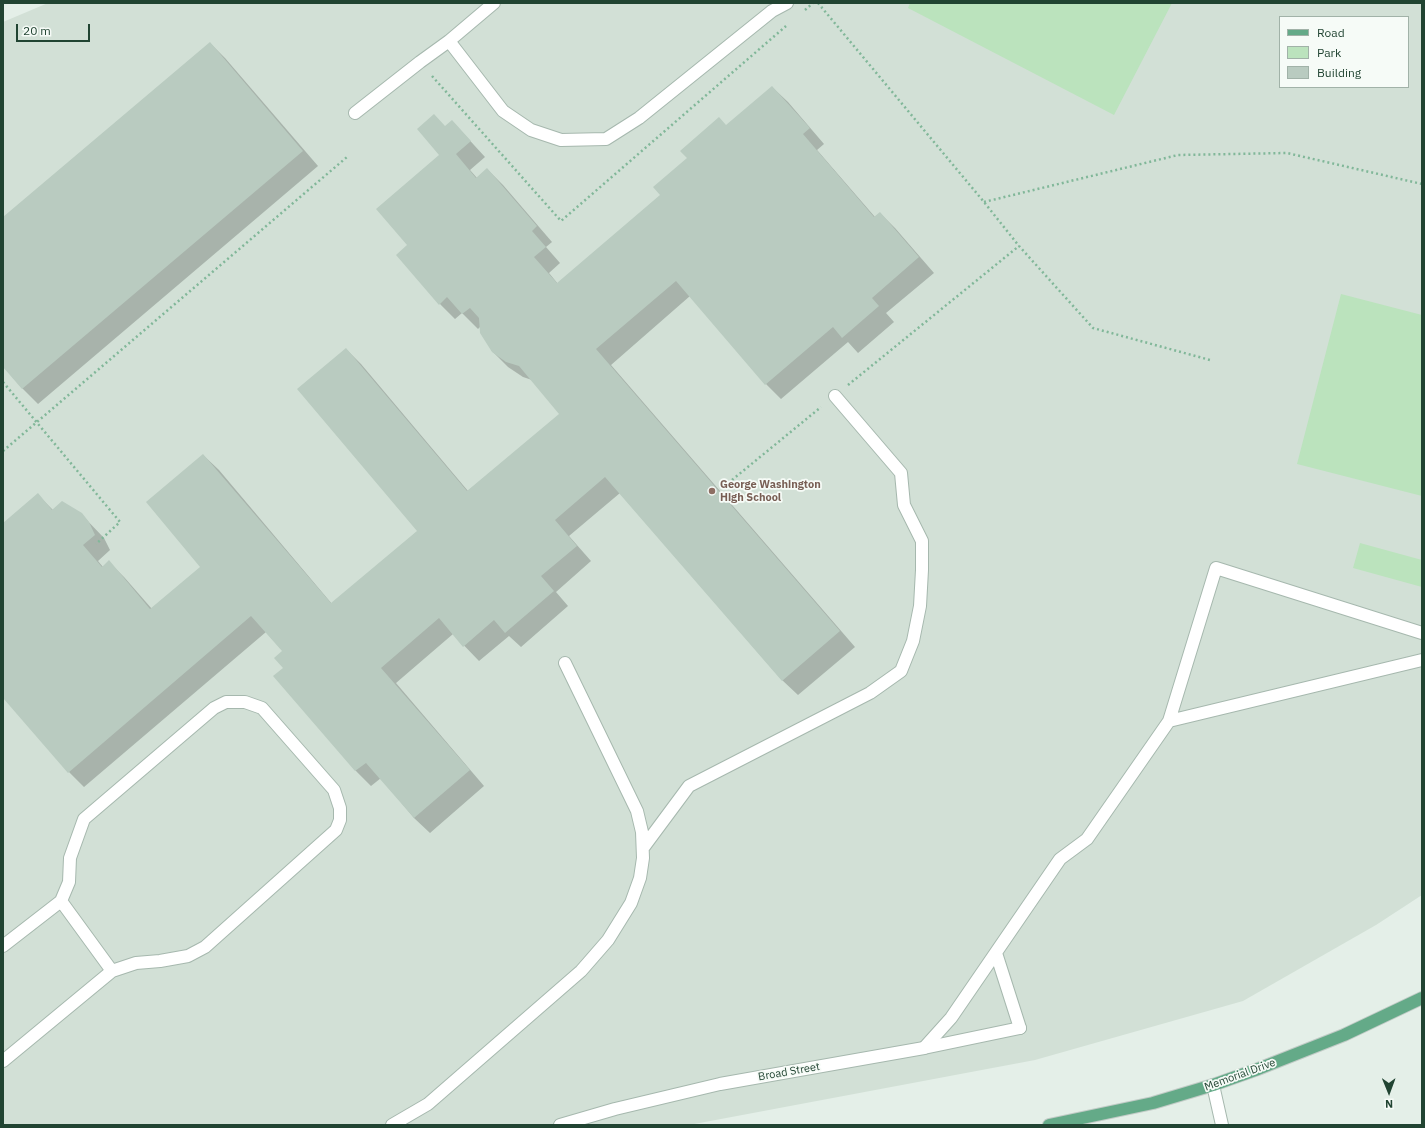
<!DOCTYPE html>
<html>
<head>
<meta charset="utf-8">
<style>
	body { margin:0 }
	#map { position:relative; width:1425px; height:1128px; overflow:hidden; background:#e4efe8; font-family:"IBM Plex Sans",sans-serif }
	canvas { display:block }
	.frame { position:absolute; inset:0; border:4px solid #214432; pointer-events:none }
	.legend { position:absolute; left:1279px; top:16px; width:130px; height:72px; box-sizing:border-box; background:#f6fbf7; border:1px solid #a1b2a8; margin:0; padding:5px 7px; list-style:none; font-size:12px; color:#214432 }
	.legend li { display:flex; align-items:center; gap:8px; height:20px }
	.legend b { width:20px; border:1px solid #a1b2a8 }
	.north { position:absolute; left:1369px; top:1072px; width:40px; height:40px; -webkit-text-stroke:3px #f6fbf7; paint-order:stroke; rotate:179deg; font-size:11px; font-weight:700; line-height:16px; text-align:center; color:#214432 }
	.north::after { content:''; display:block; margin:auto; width:14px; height:18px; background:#214432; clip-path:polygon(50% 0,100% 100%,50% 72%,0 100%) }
	.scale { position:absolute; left:16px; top:24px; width:74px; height:18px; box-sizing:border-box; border:2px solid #214432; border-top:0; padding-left:5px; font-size:12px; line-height:14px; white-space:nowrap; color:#214432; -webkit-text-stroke:3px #f6fbf7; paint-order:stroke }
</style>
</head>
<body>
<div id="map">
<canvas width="1425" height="1128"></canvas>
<div class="frame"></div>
<ul class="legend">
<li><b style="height:5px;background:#64aa88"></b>Road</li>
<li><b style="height:11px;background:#bbe3bd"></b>Park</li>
<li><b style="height:11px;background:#b9cbc0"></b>Building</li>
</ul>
<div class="north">N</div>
<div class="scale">20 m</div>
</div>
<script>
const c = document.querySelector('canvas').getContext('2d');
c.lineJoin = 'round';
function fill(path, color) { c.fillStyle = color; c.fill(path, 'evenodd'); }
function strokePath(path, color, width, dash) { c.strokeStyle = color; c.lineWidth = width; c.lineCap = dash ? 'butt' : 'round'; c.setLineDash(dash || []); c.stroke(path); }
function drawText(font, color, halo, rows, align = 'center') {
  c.font = font + ' "IBM Plex Sans",sans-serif'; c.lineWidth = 3.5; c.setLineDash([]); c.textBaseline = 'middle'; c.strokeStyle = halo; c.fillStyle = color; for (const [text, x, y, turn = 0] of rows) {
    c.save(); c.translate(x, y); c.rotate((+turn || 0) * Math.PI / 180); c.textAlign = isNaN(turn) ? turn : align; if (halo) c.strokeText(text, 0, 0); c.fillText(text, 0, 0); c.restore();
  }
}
fill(new Path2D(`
	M 48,3 L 1422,3 L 1422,895 L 1376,925 L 1243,1001 L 1035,1060 L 689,1125 L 3,1125 L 3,22 ZM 1280,17 L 1408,17 L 1408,87 L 1280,87 Z`), '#d2e0d6');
fill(new Path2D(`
	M 910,3 L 1172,3 L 1114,115 L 908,8 Z
	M 1341,294 L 1422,315 L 1422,496 L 1297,464 Z
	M 1360,543 L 1422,560 L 1422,587 L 1353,568 Z`), '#bbe3bd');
fill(new Path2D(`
	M 210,43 L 225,58 L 318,166 L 38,404 L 22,388 L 3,366 L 3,218 Z
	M 772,87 L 788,102 L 824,144 L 817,150 L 875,217 L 880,213 L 895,228 L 934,273 L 886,313 L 894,322 L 858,353 L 848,342 L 781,399 L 766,384 L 690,296 L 611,365 L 855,647 L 798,695 L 782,680 L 620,493 L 569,536 L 591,561 L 556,592 L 568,606 L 521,647 L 509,636 L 479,661 L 453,634 L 396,683 L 484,786 L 430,833 L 414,818 L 381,778 L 371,786 L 356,771 L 275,676 L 284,668 L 283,651 L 266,632 L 84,787 L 69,772 L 3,696 L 3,525 L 38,495 L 53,510 L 81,514 L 104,538 L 110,550 L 98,561 L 103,567 L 109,562 L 124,577 L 152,609 L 202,567 L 203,455 L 219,470 L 332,604 L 418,531 L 346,349 L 361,364 L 468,491 L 561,414 L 532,380 L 523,377 L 508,367 L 492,351 L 480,327 L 478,329 L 462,313 L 455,319 L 440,304 L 409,245 L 441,155 L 446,127 L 452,121 L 485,157 L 470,170 L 477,178 L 487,169 L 503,185 L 552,242 L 546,247 L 560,263 L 549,273 L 558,284 L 661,195 L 727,127 Z`), '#0003');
fill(new Path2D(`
	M 210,42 L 303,151 L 22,389 L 3,367 L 3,217 Z
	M 772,86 L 810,128 L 803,134 L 874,217 L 880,212 L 919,257 L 872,298 L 879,306 L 842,338 L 833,327 L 765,385 L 676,281 L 596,349 L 840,631 L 782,681 L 605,477 L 555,520 L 577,546 L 541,576 L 554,591 L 505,633 L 494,620 L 463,647 L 439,618 L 381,668 L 470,770 L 414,818 L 366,763 L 355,771 L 273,676 L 283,668 L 274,658 L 282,651 L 251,616 L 68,773 L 3,698 L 3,523 L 38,493 L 52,510 L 62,501 L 82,513 L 89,522 L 95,535 L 83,545 L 102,567 L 109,560 L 150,609 L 200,567 L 146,502 L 203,454 L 331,603 L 417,531 L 297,389 L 346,348 L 467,491 L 559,414 L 519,366 L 506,362 L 492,352 L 480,333 L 479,318 L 470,308 L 462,314 L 447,297 L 439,305 L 396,255 L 407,245 L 376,209 L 439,155 L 417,129 L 434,114 L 445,126 L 452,120 L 471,141 L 456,154 L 476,178 L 487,168 L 537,226 L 532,231 L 546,247 L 534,257 L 557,283 L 660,195 L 653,187 L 687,158 L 680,151 L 719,117 L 726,125 Z`), '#b9cbc0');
const service = new Path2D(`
	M 449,41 L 503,111 L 531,130 L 561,140 L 606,139 L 639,118 L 772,11 L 787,3
	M 355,113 L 420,62 L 449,41 L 494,3
	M 1169,721 L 1422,660
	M 643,848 L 689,786 L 870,693 L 901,671 L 913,641 L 920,606 L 922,570 L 922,541 L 904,505 L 901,473 L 835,396
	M 61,901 L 112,971
	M 3,946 L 61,901 L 69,882 L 70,858 L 84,819 L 214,708 L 226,702 L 245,702 L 262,708 L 334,790 L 340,808 L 340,820 L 336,830 L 205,947 L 188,956 L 160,961 L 136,963 L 112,971 L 3,1061
	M 996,953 L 1020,1028
	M 924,1048 L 951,1018 L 1060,859 L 1087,839 L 1169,721 L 1216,568 L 1422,633
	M 1213,1085 L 1222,1125
	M 392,1125 L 428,1104 L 581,971 L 608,940 L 631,903 L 640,878 L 643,858 L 642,832 L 637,811 L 565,663`);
const minor = new Path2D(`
	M 560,1125 L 615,1109 L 720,1084 L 924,1048 L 1020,1028`);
const primary = new Path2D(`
	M 1049,1125 L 1153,1103 L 1213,1085 L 1258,1069 L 1344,1035 L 1422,998`);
strokePath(service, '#a6b8ae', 14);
strokePath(minor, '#a6b8ae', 14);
strokePath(primary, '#c1cbc6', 14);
strokePath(new Path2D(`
	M 818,3 L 984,202 L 1019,246 L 1093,328 L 1210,360
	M 805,10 L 813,3
	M 432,76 L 561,221 L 786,26
	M 984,202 L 1178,155 L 1287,153 L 1422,184
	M 3,382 L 120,522 L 96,544
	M 848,385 L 1019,246
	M 3,451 L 347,157
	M 732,480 L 821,407`), '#81b799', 2.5, [2, 3]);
strokePath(service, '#fff', 12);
strokePath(minor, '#fff', 12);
strokePath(primary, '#64aa88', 12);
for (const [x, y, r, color] of [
	[712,491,4,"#8d6e63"]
]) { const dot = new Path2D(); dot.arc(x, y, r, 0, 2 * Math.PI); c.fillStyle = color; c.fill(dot); strokePath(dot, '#f6fbf7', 1.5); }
drawText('bold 11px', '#785e54', '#f6fbf7', [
	["George Washington",720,485],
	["High School",720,498]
], 'left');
drawText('11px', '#214432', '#f6fbf7', [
	["Broad Street",789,1072,-10],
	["Memorial Drive",1240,1075,-20]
]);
</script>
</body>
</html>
